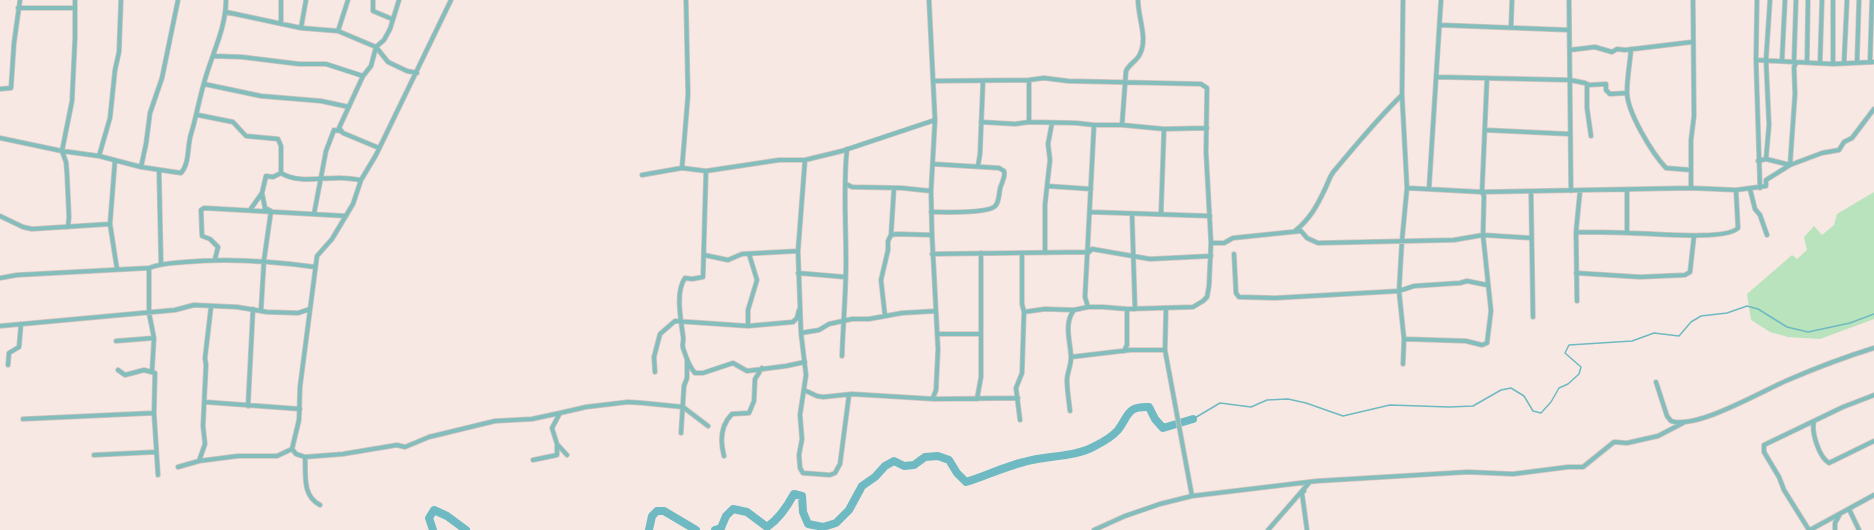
<!DOCTYPE html>
<html>
<head>
<meta charset="utf-8">
<style>
	body { margin:0 }
	canvas { display:block; background:#f7e8e3 }
</style>
</head>
<body>
<canvas width="1874" height="530"></canvas>
<script>
const c = document.querySelector('canvas').getContext('2d');
c.lineJoin = 'round';
function fill(path, color) { c.fillStyle = color; c.fill(path, 'evenodd'); }
function strokePath(path, color, width, dash) { c.strokeStyle = color; c.lineWidth = width; c.lineCap = dash ? 'butt' : 'round'; c.setLineDash(dash || []); c.stroke(path); }
fill(new Path2D(`
	M 1874,192 L 1874,319 L 1820,339 L 1788,337 L 1770,332 L 1751,320 L 1747,294 L 1792,255 L 1797,259 L 1807,250 L 1804,237 L 1814,226 L 1822,235 L 1834,225 L 1837,214 Z`), '#b8e3bc');
strokePath(new Path2D(`
	M 1193,419 L 1220,403 L 1251,407 L 1267,400 L 1288,399 L 1306,403 L 1343,416 L 1390,405 L 1449,407 L 1473,406 L 1501,390 L 1511,388 L 1524,396 L 1533,411 L 1541,413 L 1551,402 L 1559,388 L 1568,384 L 1579,374 L 1581,367 L 1565,353 L 1569,345 L 1632,341 L 1654,333 L 1679,336 L 1691,322 L 1701,316 L 1727,313 L 1747,306 L 1758,309 L 1787,327 L 1808,332 L 1850,323 L 1874,314`), '#6fbac2', 1.5);
strokePath(new Path2D(`
	M 433,530 L 429,518 L 434,510 L 447,516 L 466,530
	M 649,530 L 652,516 L 657,511 L 664,511 L 696,530
	M 715,530 L 721,528 L 726,516 L 733,509 L 747,512 L 767,527 C 779,519 787,507 794,494 L 802,496 L 803,512 L 808,524 L 823,527 L 836,523 L 849,510 L 862,486 L 875,477 L 885,466 L 894,461 L 904,466 L 914,465 L 925,457 L 938,456 L 949,460 L 957,473 L 966,482 C 985,476 1004,467 1024,462 C 1047,455 1074,458 1095,446 C 1103,442 1112,437 1118,430 C 1129,416 1126,406 1149,407 L 1155,419 L 1163,428 L 1193,419`), '#6fbac2', 8);
const street = new Path2D(`
	M 373,0 L 373,11 L 392,19
	M 451,0 L 376,155 L 361,180 L 353,204 L 332,239 L 317,256 L 300,387 L 299,420 L 292,449 L 296,454 L 305,457 L 343,454 L 397,445 L 405,447 L 429,437 L 495,421 L 532,419 L 560,413 L 552,428 L 557,444 L 567,455
	M 686,0 L 688,95 L 682,168 L 706,171 L 779,160 L 805,160 L 842,151 L 935,120
	M 929,0 L 935,120 L 931,191 L 932,235 L 938,349 L 936,390 L 933,398
	M 1569,0 L 1571,191
	M 1757,0 L 1756,60 L 1760,188
	M 18,8 L 75,8
	M 226,12 L 301,28 L 338,31 L 376,47 L 388,62 L 407,71 L 417,73
	M 281,24 L 281,0
	M 1440,25 L 1569,30
	M 1511,27 L 1512,0
	M 301,28 L 306,0
	M 338,31 L 348,0
	M 1631,49 C 1630,63 1627,78 1627,92 C 1627,112 1652,153 1666,168 L 1691,170
	M 1570,50 L 1595,47 L 1612,52 L 1617,49 L 1625,50 L 1692,42
	M 213,56 L 242,57 L 299,64 L 326,64 L 363,76
	M 1756,60 L 1833,64 L 1874,62
	M 1782,60 L 1785,0
	M 1807,62 L 1808,0
	M 1870,62 L 1872,0
	M 1820,63 L 1822,0
	M 1844,63 L 1847,0
	M 1857,63 L 1859,0
	M 1833,64 L 1833,0
	M 1437,77 L 1570,80 L 1585,83 L 1589,85 L 1606,84 L 1606,90 L 1610,94 L 1627,93
	M 1029,80 L 1029,122
	M 933,81 L 1029,80 L 1044,78 L 1068,81 L 1201,84 L 1207,88 L 1206,152 L 1211,243 L 1209,286 L 1207,297 L 1203,301 L 1193,307 L 1127,309 L 1103,307 L 1088,307 L 1074,310 L 1045,309 L 1024,312
	M 204,84 L 261,96 L 321,101 L 349,107
	M 1587,84 L 1587,108 L 1591,136
	M 0,89 L 11,88 L 14,43 L 20,0
	M 198,115 L 233,122 L 246,136 L 278,139 L 281,146 L 281,173 C 298,184 323,177 342,178 C 348,178 354,179 361,180
	M 981,122 L 1015,124 L 1029,122 L 1076,123 L 1094,125 L 1122,125 L 1164,129 L 1207,128
	M 1052,123 L 1048,144 L 1050,160 L 1047,186 L 1091,189
	M 1122,125 L 1126,71 C 1130,63 1137,61 1140,54 C 1148,38 1138,18 1138,0
	M 1485,130 L 1569,134
	M 0,138 L 62,151 L 99,156 L 141,167 L 181,173 C 190,163 187,146 191,134 C 196,118 199,100 204,83 C 211,56 226,29 226,0
	M 379,148 L 343,133 L 339,128 L 363,76 L 371,66 L 376,47 L 384,40 L 390,29 L 399,0
	M 99,156 L 110,118 L 115,70 L 119,52 L 121,0
	M 1766,159 L 1769,125 L 1766,60 L 1770,0
	M 115,160 L 110,224 L 117,269
	M 805,160 L 798,251 L 801,333 L 806,375 L 800,415 L 802,439 L 799,455 L 800,468 L 803,473 L 830,475 L 835,473 L 840,464 L 849,395
	M 1758,161 L 1766,159 L 1790,165 L 1822,153 L 1839,150 L 1844,142 L 1852,138 L 1874,109
	M 978,166 L 980,154 L 983,81
	M 141,167 L 146,144 L 150,113 L 162,78 L 178,0
	M 159,170 L 161,263
	M 706,171 L 703,277 L 692,279 L 685,278 C 675,292 681,320 683,336 C 684,340 682,344 683,348 C 686,357 689,367 695,373 L 703,373 L 733,363 L 747,371 L 786,366 L 805,362
	M 642,175 L 682,168
	M 846,184 L 852,187 L 902,188 L 931,191
	M 1407,188 L 1482,192 L 1691,188 L 1736,190 L 1766,186 L 1766,180 L 1790,165 L 1795,94 L 1794,67 L 1796,63 L 1794,61 L 1796,0
	M 1691,188 L 1691,140 L 1694,116 L 1693,0
	M 1429,189 L 1441,0
	M 1750,189 L 1755,209 L 1760,215 L 1767,235
	M 1627,190 L 1627,232
	M 1531,192 L 1533,317
	M 250,210 L 262,193
	M 931,212 C 942,212 991,214 996,205 C 999,201 999,194 1000,189 C 1001,183 1006,178 1004,171 L 999,168 L 933,164
	M 1090,212 L 1210,216
	M 314,214 L 326,151 L 334,130 L 340,131
	M 1132,214 L 1135,309
	M 1161,214 L 1164,129
	M 0,216 L 23,227 L 32,229 L 110,224
	M 68,227 L 69,217 L 67,174 L 66,162 L 62,151 L 72,101 L 75,38 L 75,0
	M 1295,231 C 1310,219 1317,206 1325,189 C 1328,183 1330,175 1335,170 C 1356,145 1378,118 1402,95
	M 1576,232 C 1594,232 1611,232 1629,233 C 1648,233 1726,241 1738,228 L 1736,190
	M 891,235 L 894,188
	M 1211,243 L 1224,243 L 1233,238 L 1301,231 L 1307,238 L 1318,243 L 1454,240 L 1483,235 L 1531,238
	M 1045,253 L 1045,205 L 1047,186
	M 932,254 L 1089,252 L 1092,249 L 1150,259 L 1211,256
	M 1234,254 L 1236,293 L 1239,297 L 1275,298 L 1399,291 L 1414,286 L 1460,283 L 1467,281 L 1487,285
	M 704,255 L 728,260 L 742,254 L 798,251
	M 215,259 L 218,247 L 210,239 L 202,236 L 201,210 L 204,208 L 346,216
	M 149,268 L 149,313 L 154,338 L 152,372
	M 798,273 L 845,277
	M 1576,273 L 1640,277 L 1685,275 L 1690,272 L 1694,236
	M 0,278 L 17,275 L 149,268 C 161,263 173,263 185,262 C 229,258 271,261 315,267
	M 1577,301 L 1576,232 L 1580,191
	M 1088,307 L 1085,297 L 1094,125
	M 1166,308 L 1165,350 L 1192,496
	M 261,310 L 264,260 L 271,211 L 265,208 L 262,193 L 266,176 L 273,177 L 281,173
	M 885,316 L 881,280 L 888,250 L 888,241 L 891,235 L 897,234 L 932,235
	M 0,326 L 175,310 L 194,305 L 237,307 L 267,312 L 298,313 L 310,309
	M 748,326 L 748,310 L 757,280 L 749,254
	M 801,333 L 819,330 L 829,324 L 852,319 L 869,319 L 902,313 L 936,311
	M 937,334 L 980,334
	M 1404,339 L 1466,341 L 1482,345 L 1487,343 L 1491,311 L 1483,235 L 1484,196 L 1482,192 L 1487,78
	M 116,341 L 154,338
	M 1124,351 L 1127,345 L 1127,309
	M 842,356 C 843,325 846,293 846,262 C 846,224 843,186 847,149
	M 1071,357 L 1130,350 L 1165,350
	M 1403,364 L 1404,339 L 1399,291 L 1402,240 L 1407,188 L 1402,95 L 1403,0
	M 8,365 L 9,353 L 19,347 L 21,324
	M 118,370 L 125,375 L 144,370 L 155,373 L 154,413 L 158,475
	M 655,372 L 654,357 L 660,334 L 675,321 L 748,326 L 793,322 L 797,318 L 799,310
	M 1656,382 L 1667,416 L 1671,421 C 1696,430 1762,391 1788,380 C 1816,368 1845,357 1874,348
	M 804,390 L 817,396 L 823,397 L 852,394 L 934,399 L 1018,398
	M 977,399 L 981,377 L 981,253
	M 205,402 L 300,409
	M 248,406 L 253,309
	M 1070,411 C 1069,401 1067,390 1067,380 C 1067,373 1071,366 1071,358 C 1071,343 1063,324 1074,310
	M 560,413 L 586,407 L 628,402 L 643,403 L 683,407 L 708,426
	M 23,419 L 154,413
	M 1020,420 L 1016,388 L 1022,373 L 1024,312 L 1022,304 L 1022,254
	M 1814,421 C 1811,432 1819,457 1829,463 L 1874,441
	M 681,433 L 684,386 L 687,378 L 687,360
	M 94,455 L 156,452
	M 724,456 C 720,441 720,426 732,414 L 749,413 L 754,401 L 755,379 L 762,368
	M 305,457 C 306,475 302,496 320,505
	M 533,460 L 557,455 L 557,445
	M 199,461 L 205,444 L 203,426 L 206,365 L 205,358 L 211,307
	M 178,467 L 199,461 L 238,456 L 277,456 L 292,449
	M 1304,491 L 1302,493 L 1307,530
	M 1849,509 L 1859,530
	M 1094,530 L 1125,516 L 1160,504 L 1192,496 L 1317,481 L 1468,472 L 1513,474 L 1568,467 L 1583,467 L 1614,442 L 1627,443 L 1658,436 L 1683,423
	M 1268,530 L 1309,483
	M 1809,530 L 1784,490 L 1779,477 L 1764,452 L 1764,445 L 1843,407 L 1874,395
	M 1810,530 L 1874,495
	M 1835,530 L 1835,523 L 1839,516`);
strokePath(street, '#d1c3bf', 5.5);
strokePath(street, '#83bebd', 4);
</script>
</body>
</html>
